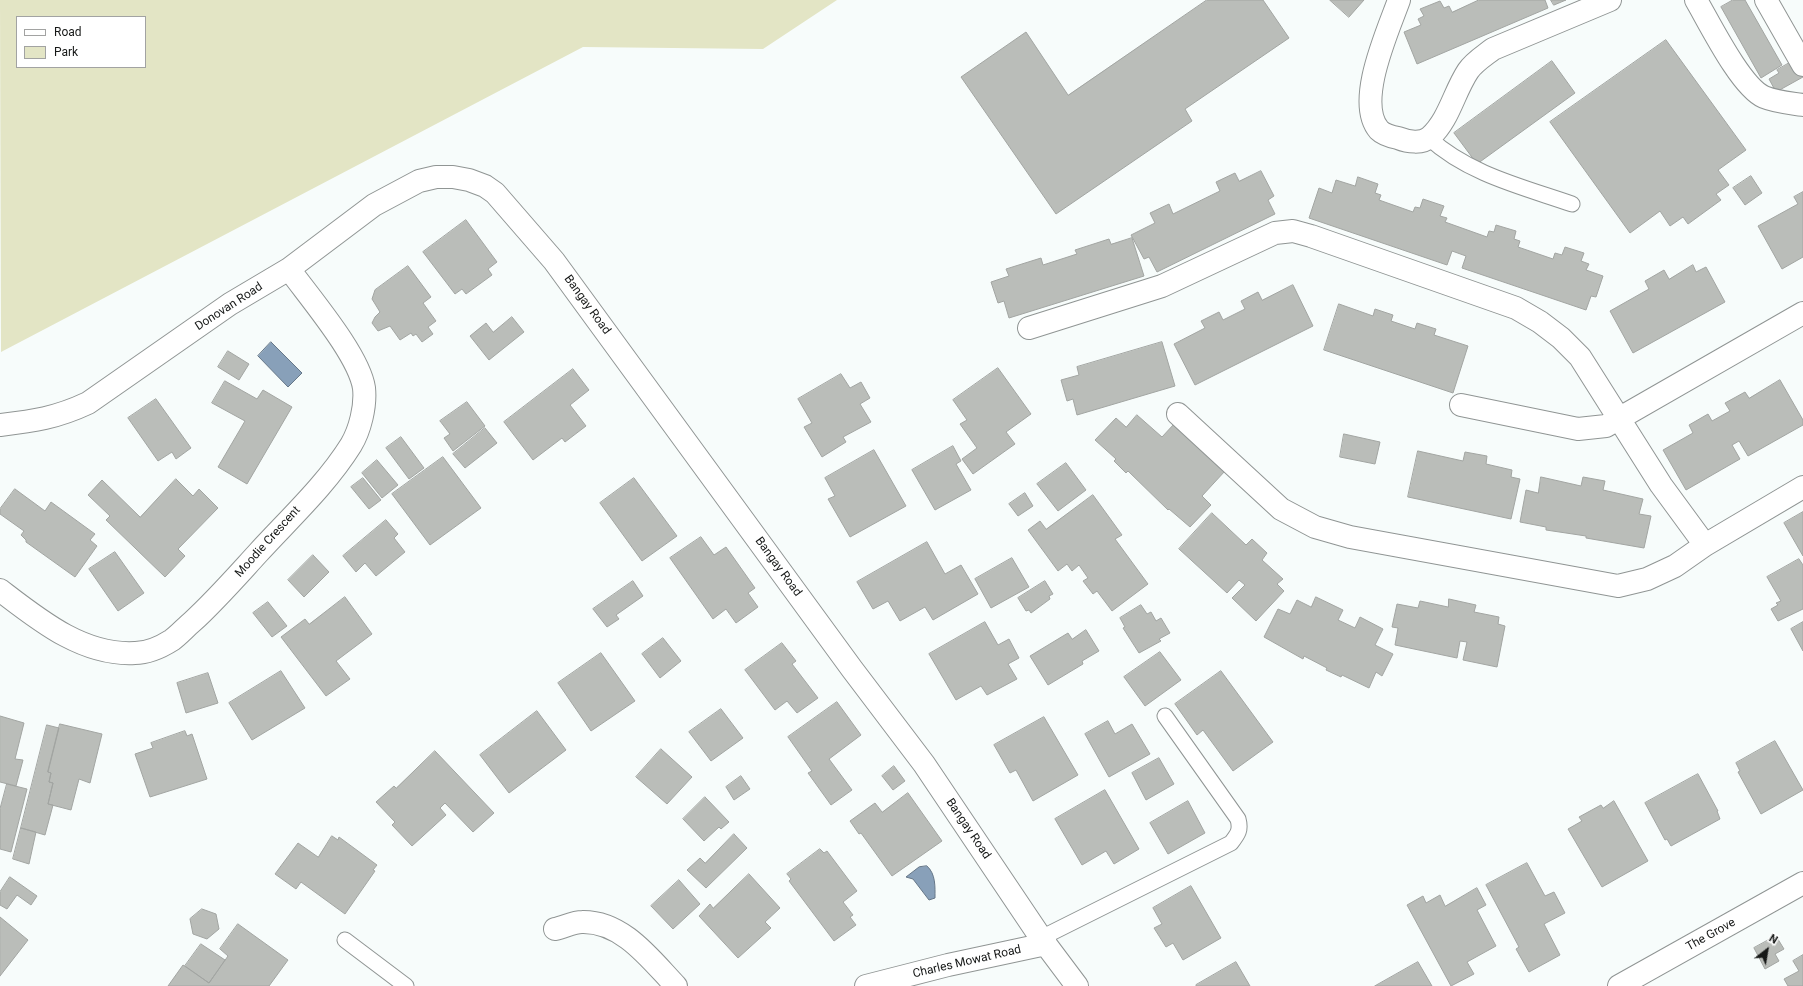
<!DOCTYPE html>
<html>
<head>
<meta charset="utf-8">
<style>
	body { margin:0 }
	#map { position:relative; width:1803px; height:986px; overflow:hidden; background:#f7fcfb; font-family:Roboto,sans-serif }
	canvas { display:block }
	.legend { position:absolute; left:16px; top:16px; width:130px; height:52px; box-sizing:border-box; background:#fff; border:1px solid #a2a3a2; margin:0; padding:5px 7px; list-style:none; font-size:12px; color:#161817 }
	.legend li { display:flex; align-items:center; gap:8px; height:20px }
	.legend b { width:20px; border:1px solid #a2a3a2 }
	.north { position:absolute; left:1747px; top:930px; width:40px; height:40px; -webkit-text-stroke:3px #fff; paint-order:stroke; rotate:31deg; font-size:11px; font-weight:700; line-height:16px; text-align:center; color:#161817 }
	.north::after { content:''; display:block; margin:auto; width:14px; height:18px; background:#161817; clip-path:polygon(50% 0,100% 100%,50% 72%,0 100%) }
</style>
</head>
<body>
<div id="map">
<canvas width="1803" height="986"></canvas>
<ul class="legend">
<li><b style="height:5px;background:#fff"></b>Road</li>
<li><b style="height:11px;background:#e3e5c5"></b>Park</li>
</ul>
<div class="north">N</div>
</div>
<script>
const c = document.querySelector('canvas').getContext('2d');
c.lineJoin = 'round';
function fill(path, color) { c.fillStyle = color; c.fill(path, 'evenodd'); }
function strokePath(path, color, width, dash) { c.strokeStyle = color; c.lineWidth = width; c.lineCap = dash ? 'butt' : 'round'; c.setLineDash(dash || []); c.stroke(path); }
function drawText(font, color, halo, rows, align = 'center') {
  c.font = font + ' Roboto,sans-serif'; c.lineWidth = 3; c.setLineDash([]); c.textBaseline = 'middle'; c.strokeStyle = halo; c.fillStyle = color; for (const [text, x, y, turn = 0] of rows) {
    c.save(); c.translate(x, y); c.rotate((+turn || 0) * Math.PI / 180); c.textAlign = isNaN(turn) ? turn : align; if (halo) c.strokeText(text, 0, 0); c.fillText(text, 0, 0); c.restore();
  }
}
fill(new Path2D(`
	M 0,0 L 837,0 L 763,49 L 583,47 L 1,352 ZM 17,17 L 145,17 L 145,67 L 17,67 Z`), '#e3e5c5');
const water = new Path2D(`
	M 271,342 L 302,373 L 288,387 L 258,356 Z
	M 927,866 C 936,874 935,887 935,898 L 929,900 L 913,879 L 906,877 L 919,867 Z`);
fill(water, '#88a0b9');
strokePath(water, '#678', 1);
const building = new Path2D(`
	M 1207,0 L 1263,0 L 1289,38 L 1185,109 L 1192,121 L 1056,214 L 961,77 L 1026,32 L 1068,95 Z
	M 1330,0 L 1364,0 L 1349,17 Z
	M 1479,0 L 1545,0 L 1548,8 L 1417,64 L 1404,32 L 1421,25 L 1418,19 L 1424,16 L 1420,9 L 1440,1 L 1444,8 L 1449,6 L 1452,12 Z
	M 1551,0 L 1566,0 L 1554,5 Z
	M 1733,0 L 1745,0 L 1782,65 L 1761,78 L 1721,7 Z
	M 1666,40 L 1746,150 L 1718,170 L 1729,185 L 1716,194 L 1721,200 L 1688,224 L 1683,217 L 1670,226 L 1660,211 L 1630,233 L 1550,122 Z
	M 1552,61 L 1575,93 L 1477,164 L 1454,133 Z
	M 1793,61 L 1803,77 L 1776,92 L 1769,79 L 1779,73 L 1777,70 Z
	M 1261,171 L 1274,196 L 1268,200 L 1275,214 L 1157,272 L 1149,257 L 1144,259 L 1131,235 L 1155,223 L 1150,213 L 1169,204 L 1173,214 L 1220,191 L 1216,182 L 1235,173 L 1239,181 Z
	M 1751,176 L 1762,193 L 1745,205 L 1733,188 Z
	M 1358,177 L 1378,184 L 1375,193 L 1381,195 L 1379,200 L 1413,212 L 1415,207 L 1420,208 L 1423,199 L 1444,206 L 1440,216 L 1447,218 L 1445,222 L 1487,237 L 1489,231 L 1494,232 L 1496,225 L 1516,231 L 1514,239 L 1520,241 L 1518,247 L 1553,259 L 1555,253 L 1562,255 L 1565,247 L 1584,253 L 1581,261 L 1589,264 L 1586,270 L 1603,276 L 1596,297 L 1591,296 L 1586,310 L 1462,268 L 1466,256 L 1452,251 L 1447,265 L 1309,218 L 1319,188 L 1332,193 L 1336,180 L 1355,186 Z
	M 1803,192 L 1803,257 L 1782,269 L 1758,226 L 1798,204 L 1794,197 Z
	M 466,220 L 497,262 L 488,269 L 492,275 L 466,294 L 462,289 L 455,294 L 423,252 Z
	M 1132,238 L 1144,276 L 1009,318 L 1004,301 L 998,303 L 991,282 L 1009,276 L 1006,269 L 1041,258 L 1043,265 L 1077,254 L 1075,250 L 1109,239 L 1111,244 Z
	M 1693,265 L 1696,272 L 1706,267 L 1725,302 L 1633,353 L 1610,311 L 1649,289 L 1645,281 L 1664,270 L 1669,279 Z
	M 408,266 L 431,297 L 423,303 L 436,321 L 428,327 L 433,334 L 422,342 L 416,334 L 413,336 L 411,333 L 400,340 L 390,326 L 378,331 L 372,323 L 375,317 L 380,312 L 372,299 L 375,290 Z
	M 1293,285 L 1313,326 L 1195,385 L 1174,344 L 1205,328 L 1201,321 L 1219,312 L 1223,320 L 1245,309 L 1241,301 L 1258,292 L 1262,300 Z
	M 1339,304 L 1373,316 L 1375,309 L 1393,315 L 1391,321 L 1415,329 L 1417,323 L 1436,329 L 1434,335 L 1468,346 L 1453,393 L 1324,350 Z
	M 512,317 L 524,332 L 489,360 L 470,336 L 486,323 L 493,332 Z
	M 1162,342 L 1175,386 L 1077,415 L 1073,399 L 1067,401 L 1061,380 L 1079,375 L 1077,367 Z
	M 228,351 L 249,364 L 239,380 L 218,367 Z
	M 998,368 L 1031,414 L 1006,432 L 1015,444 L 973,474 L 962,459 L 977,448 L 960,424 L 967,420 L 953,400 Z
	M 573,369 L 589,390 L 570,405 L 586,426 L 565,442 L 562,438 L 533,460 L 504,422 Z
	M 841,374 L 850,388 L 861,382 L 870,398 L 860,404 L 871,422 L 843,437 L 846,442 L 822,457 L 804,427 L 812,423 L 798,399 Z
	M 1780,380 L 1803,420 L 1803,425 L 1748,456 L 1739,441 L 1732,445 L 1740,459 L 1686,490 L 1663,450 L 1693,433 L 1689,425 L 1708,414 L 1712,421 L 1730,411 L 1725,403 L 1745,392 L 1749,398 Z
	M 225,381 L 257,399 L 263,390 L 292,407 L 247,484 L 218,467 L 245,421 L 212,403 Z
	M 156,399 L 191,448 L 176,459 L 172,452 L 158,461 L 128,418 Z
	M 467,402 L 485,426 L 453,451 L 444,438 L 450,434 L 440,421 Z
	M 1137,415 L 1162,437 L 1174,424 L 1225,471 L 1202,496 L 1211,505 L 1190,527 L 1169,509 L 1168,510 L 1128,471 L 1126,473 L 1114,461 L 1116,459 L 1095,440 L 1116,418 L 1126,427 Z
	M 485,428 L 497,443 L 465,468 L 453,454 Z
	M 1344,434 L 1380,442 L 1375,464 L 1340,457 Z
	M 401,437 L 424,468 L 409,479 L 386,448 Z
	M 953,446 L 961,461 L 956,464 L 971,490 L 935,510 L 912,470 Z
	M 874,450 L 906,506 L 850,537 L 828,499 L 835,496 L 825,478 Z
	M 1418,451 L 1463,461 L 1465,452 L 1487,456 L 1486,464 L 1512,470 L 1511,477 L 1520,479 L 1511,519 L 1408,497 Z
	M 443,457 L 481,508 L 430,545 L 392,494 Z
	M 377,460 L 398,485 L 382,498 L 362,473 Z
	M 1066,463 L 1086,490 L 1058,511 L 1037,484 Z
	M 1541,477 L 1581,486 L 1583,477 L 1605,481 L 1603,490 L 1643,499 L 1639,514 L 1651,516 L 1644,548 L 1586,538 L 1586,536 L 1546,530 L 1546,527 L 1520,522 L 1526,490 L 1538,493 Z
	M 363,478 L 381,500 L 369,509 L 351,487 Z
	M 634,478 L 677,536 L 642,561 L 600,503 Z
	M 176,479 L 193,496 L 199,489 L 218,508 L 178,549 L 185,556 L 165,577 L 106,520 L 110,516 L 88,495 L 102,480 L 140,517 Z
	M 15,489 L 45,511 L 51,502 L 95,534 L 90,540 L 97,546 L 75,577 L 26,542 L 26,540 L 21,535 L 24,531 L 0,514 L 0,509 Z
	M 1025,493 L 1033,506 L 1018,516 L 1009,504 Z
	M 1093,495 L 1122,535 L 1115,539 L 1148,584 L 1112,611 L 1097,591 L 1093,594 L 1083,581 L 1088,578 L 1079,565 L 1072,571 L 1067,564 L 1058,571 L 1028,530 L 1040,521 L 1046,529 Z
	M 1803,512 L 1803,556 L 1784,523 Z
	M 1212,513 L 1246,545 L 1252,539 L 1267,553 L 1262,560 L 1283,579 L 1277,584 L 1284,591 L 1256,621 L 1232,598 L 1245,585 L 1239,580 L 1227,593 L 1179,549 Z
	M 386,520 L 398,534 L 394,538 L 405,552 L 376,576 L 365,563 L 356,572 L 343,556 Z
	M 701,537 L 714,555 L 726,547 L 755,588 L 748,593 L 758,607 L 736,623 L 726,609 L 713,619 L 670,558 Z
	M 927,542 L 945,574 L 961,565 L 978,594 L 933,620 L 925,607 L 900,621 L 888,601 L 873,609 L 857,582 Z
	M 115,552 L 144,593 L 118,611 L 89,569 Z
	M 313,555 L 329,572 L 304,597 L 288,580 Z
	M 1012,558 L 1029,587 L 991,608 L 975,579 Z
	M 1799,559 L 1803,565 L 1803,609 L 1778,621 L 1771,609 L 1778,605 L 1776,603 L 1781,601 L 1767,577 Z
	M 633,581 L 643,596 L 616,615 L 619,619 L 607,627 L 593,609 Z
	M 1045,581 L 1053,594 L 1049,596 L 1050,599 L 1031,613 L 1029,610 L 1026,611 L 1018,598 Z
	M 345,597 L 372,634 L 336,661 L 350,679 L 326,696 L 281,637 L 305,619 L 309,624 Z
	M 1316,597 L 1343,610 L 1338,620 L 1355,628 L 1360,617 L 1383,629 L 1375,645 L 1393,654 L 1382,676 L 1376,672 L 1369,688 L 1342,675 L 1341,677 L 1326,670 L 1327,668 L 1304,656 L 1303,659 L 1264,637 L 1278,609 L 1290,614 L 1297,600 L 1311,607 Z
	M 1449,599 L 1476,605 L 1474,612 L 1499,617 L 1498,624 L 1505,626 L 1497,667 L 1463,660 L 1467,642 L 1460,641 L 1457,658 L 1395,645 L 1398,628 L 1392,627 L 1397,604 L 1418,608 L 1420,601 L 1448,607 Z
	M 268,602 L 287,626 L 272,637 L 253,613 Z
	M 1141,605 L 1147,614 L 1151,612 L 1156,621 L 1161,618 L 1170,633 L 1159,639 L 1161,641 L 1139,653 L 1123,628 L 1125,627 L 1120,618 Z
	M 985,622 L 998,645 L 1009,639 L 1019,658 L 1008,664 L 1017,679 L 987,695 L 981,686 L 956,700 L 929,654 Z
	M 1803,622 L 1803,651 L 1791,629 Z
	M 1086,630 L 1099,651 L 1082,661 L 1083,664 L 1048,685 L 1030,656 L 1068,633 L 1072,639 Z
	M 663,638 L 681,661 L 660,678 L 642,654 Z
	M 782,643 L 796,661 L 792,664 L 818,698 L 797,713 L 787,701 L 775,710 L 745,670 Z
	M 1160,652 L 1181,680 L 1145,706 L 1124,677 Z
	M 601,653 L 635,701 L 591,731 L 558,683 Z
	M 281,671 L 305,708 L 252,740 L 229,703 Z
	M 1221,671 L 1273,742 L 1233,771 L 1203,730 L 1197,735 L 1175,704 Z
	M 208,673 L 218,703 L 186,713 L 177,683 Z
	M 837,702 L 861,735 L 829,759 L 852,790 L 831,805 L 808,773 L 812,771 L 788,737 Z
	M 721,709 L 743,738 L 711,761 L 689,732 Z
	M 537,711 L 566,750 L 509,793 L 480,755 Z
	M 0,716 L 24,723 L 15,759 L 23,760 L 16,786 L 0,782 Z
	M 1044,717 L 1078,775 L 1033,801 L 1016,770 L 1010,773 L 994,745 Z
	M 1108,721 L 1115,734 L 1132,724 L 1150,754 L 1109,777 L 1085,734 Z
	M 60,724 L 102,734 L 90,783 L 79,779 L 71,810 L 48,804 L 53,783 L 49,782 L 51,773 L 48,772 Z
	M 47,725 L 59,728 L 48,772 L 51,773 L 49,782 L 53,783 L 48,804 L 53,805 L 45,835 L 21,828 Z
	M 185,731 L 187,736 L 192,734 L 207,779 L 150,797 L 135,754 L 153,748 L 151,743 Z
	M 1775,741 L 1803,790 L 1761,814 L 1738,772 L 1740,771 L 1736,763 Z
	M 661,749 L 692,777 L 667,804 L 636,777 Z
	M 435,751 L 494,813 L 473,832 L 445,803 L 440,808 L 446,815 L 412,846 L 392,825 L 395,822 L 376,802 L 394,786 L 396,788 Z
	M 1159,758 L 1174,784 L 1146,800 L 1132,773 Z
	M 894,766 L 905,781 L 893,790 L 882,776 Z
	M 1698,774 L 1718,811 L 1717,811 L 1720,819 L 1671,846 L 1667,839 L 1665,840 L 1645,803 Z
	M 741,776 L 750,789 L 734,800 L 726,787 Z
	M 7,784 L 27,789 L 11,852 L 0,849 L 0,809 Z
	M 1105,790 L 1139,849 L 1114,864 L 1106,851 L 1082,865 L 1055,819 Z
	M 908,793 L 942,841 L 892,876 L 861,833 L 859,834 L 850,821 L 875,803 L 882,812 Z
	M 705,797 L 729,822 L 721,829 L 719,827 L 704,841 L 683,819 Z
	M 1188,801 L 1205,833 L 1168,854 L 1150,823 Z
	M 1614,801 L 1648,861 L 1602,887 L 1568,829 L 1582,821 L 1579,817 L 1601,805 L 1603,808 Z
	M 21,828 L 36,832 L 29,864 L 13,859 Z
	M 734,834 L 747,848 L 706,888 L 687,870 L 700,858 L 705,863 Z
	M 332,836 L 338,840 L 339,837 L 377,865 L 373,870 L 375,871 L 345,914 L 301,882 L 296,889 L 275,874 L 298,843 L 318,857 Z
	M 820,849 L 824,853 L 827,851 L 857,891 L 843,902 L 853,915 L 850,917 L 856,925 L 834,941 L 789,881 L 791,879 L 787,874 Z
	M 1527,863 L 1545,896 L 1554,892 L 1565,913 L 1544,924 L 1560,955 L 1529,972 L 1516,949 L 1519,947 L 1486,885 Z
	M 749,874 L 780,908 L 765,922 L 771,928 L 738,958 L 699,916 L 710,904 L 713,908 Z
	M 10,877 L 37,896 L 31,905 L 17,895 L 7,909 L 0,905 L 0,892 Z
	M 679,880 L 700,904 L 673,929 L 651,906 Z
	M 1191,886 L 1221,938 L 1183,960 L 1173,943 L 1166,947 L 1154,928 L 1162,924 L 1153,908 Z
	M 1477,888 L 1486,905 L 1477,910 L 1496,946 L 1467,962 L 1474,974 L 1451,986 L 1407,905 L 1423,896 L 1426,903 L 1440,895 L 1445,906 Z
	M 202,909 L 216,914 L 219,929 L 207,939 L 193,934 L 190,919 Z
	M 0,917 L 28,940 L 0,976 Z
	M 238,924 L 288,960 L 269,986 L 168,986 L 183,965 L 209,983 L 228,956 L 220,949 Z
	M 1776,936 L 1784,949 L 1775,954 L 1779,961 L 1765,969 L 1754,948 Z
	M 201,944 L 225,960 L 209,983 L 185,966 Z
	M 1803,955 L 1803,986 L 1788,986 L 1784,979 L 1799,971 L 1793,961 Z
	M 1236,962 L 1250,986 L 1196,986 L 1196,985 Z
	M 1418,962 L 1432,986 L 1375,986 Z`);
fill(building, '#babdb9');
strokePath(building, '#a2a5a2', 1);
const service = new Path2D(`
	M 1429,138 C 1468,174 1523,187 1572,204
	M 1041,938 L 1231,843 C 1238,834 1241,830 1238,819 L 1165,716
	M 345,940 L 406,986`);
const minor = new Path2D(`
	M 1399,0 C 1388,31 1355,102 1379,130 C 1383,134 1393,137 1398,138 C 1408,142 1422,144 1430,137 C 1449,120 1454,92 1468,71 C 1474,62 1484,56 1493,49 L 1610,0
	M 1696,0 C 1710,24 1741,87 1764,97 C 1776,102 1790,103 1803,105
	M 1766,0 L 1803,65
	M 1029,328 L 1162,286 L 1275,233 L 1293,231 L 1311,236 L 1516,308 L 1540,322 L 1561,338 L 1580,357 L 1661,485 L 1705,545
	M 1461,405 L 1578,429 L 1606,426 L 1803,313
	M 1178,414 L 1281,509 L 1315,527 L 1350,537 L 1618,586 L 1647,579 L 1675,566 L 1705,545 L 1803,487
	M 0,425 C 34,421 56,418 88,403 L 230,304 L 289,269 L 374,205 L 419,181 L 436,177 L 453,177 L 469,180 L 485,186 L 495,193 L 554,261 L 852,669 L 924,764 L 1041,938 L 1077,986
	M 0,590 C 39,620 83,656 135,653 C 148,653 161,647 172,640 C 179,635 185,628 192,622 C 215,601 236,577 258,553 C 289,519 326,485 351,445 C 360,430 366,406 364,388 C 359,355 310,298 289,269
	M 555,929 C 564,927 574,922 582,922 C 623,921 651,960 676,986
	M 866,986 L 948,965 L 1046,944
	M 1619,986 L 1803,883`);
strokePath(service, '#909594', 17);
strokePath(minor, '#909594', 24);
strokePath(service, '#fff', 15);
strokePath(minor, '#fff', 22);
drawText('12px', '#161817', '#fff', [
	["Bangay Road",587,305,54],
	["Donovan Road",229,307,-33],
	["Moodie Crescent",268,542,-48],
	["Bangay Road",778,567,54],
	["Bangay Road",968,829,56],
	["The Grove",1711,935,-29],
	["Charles Mowat Road",967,962,-13]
]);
</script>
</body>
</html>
